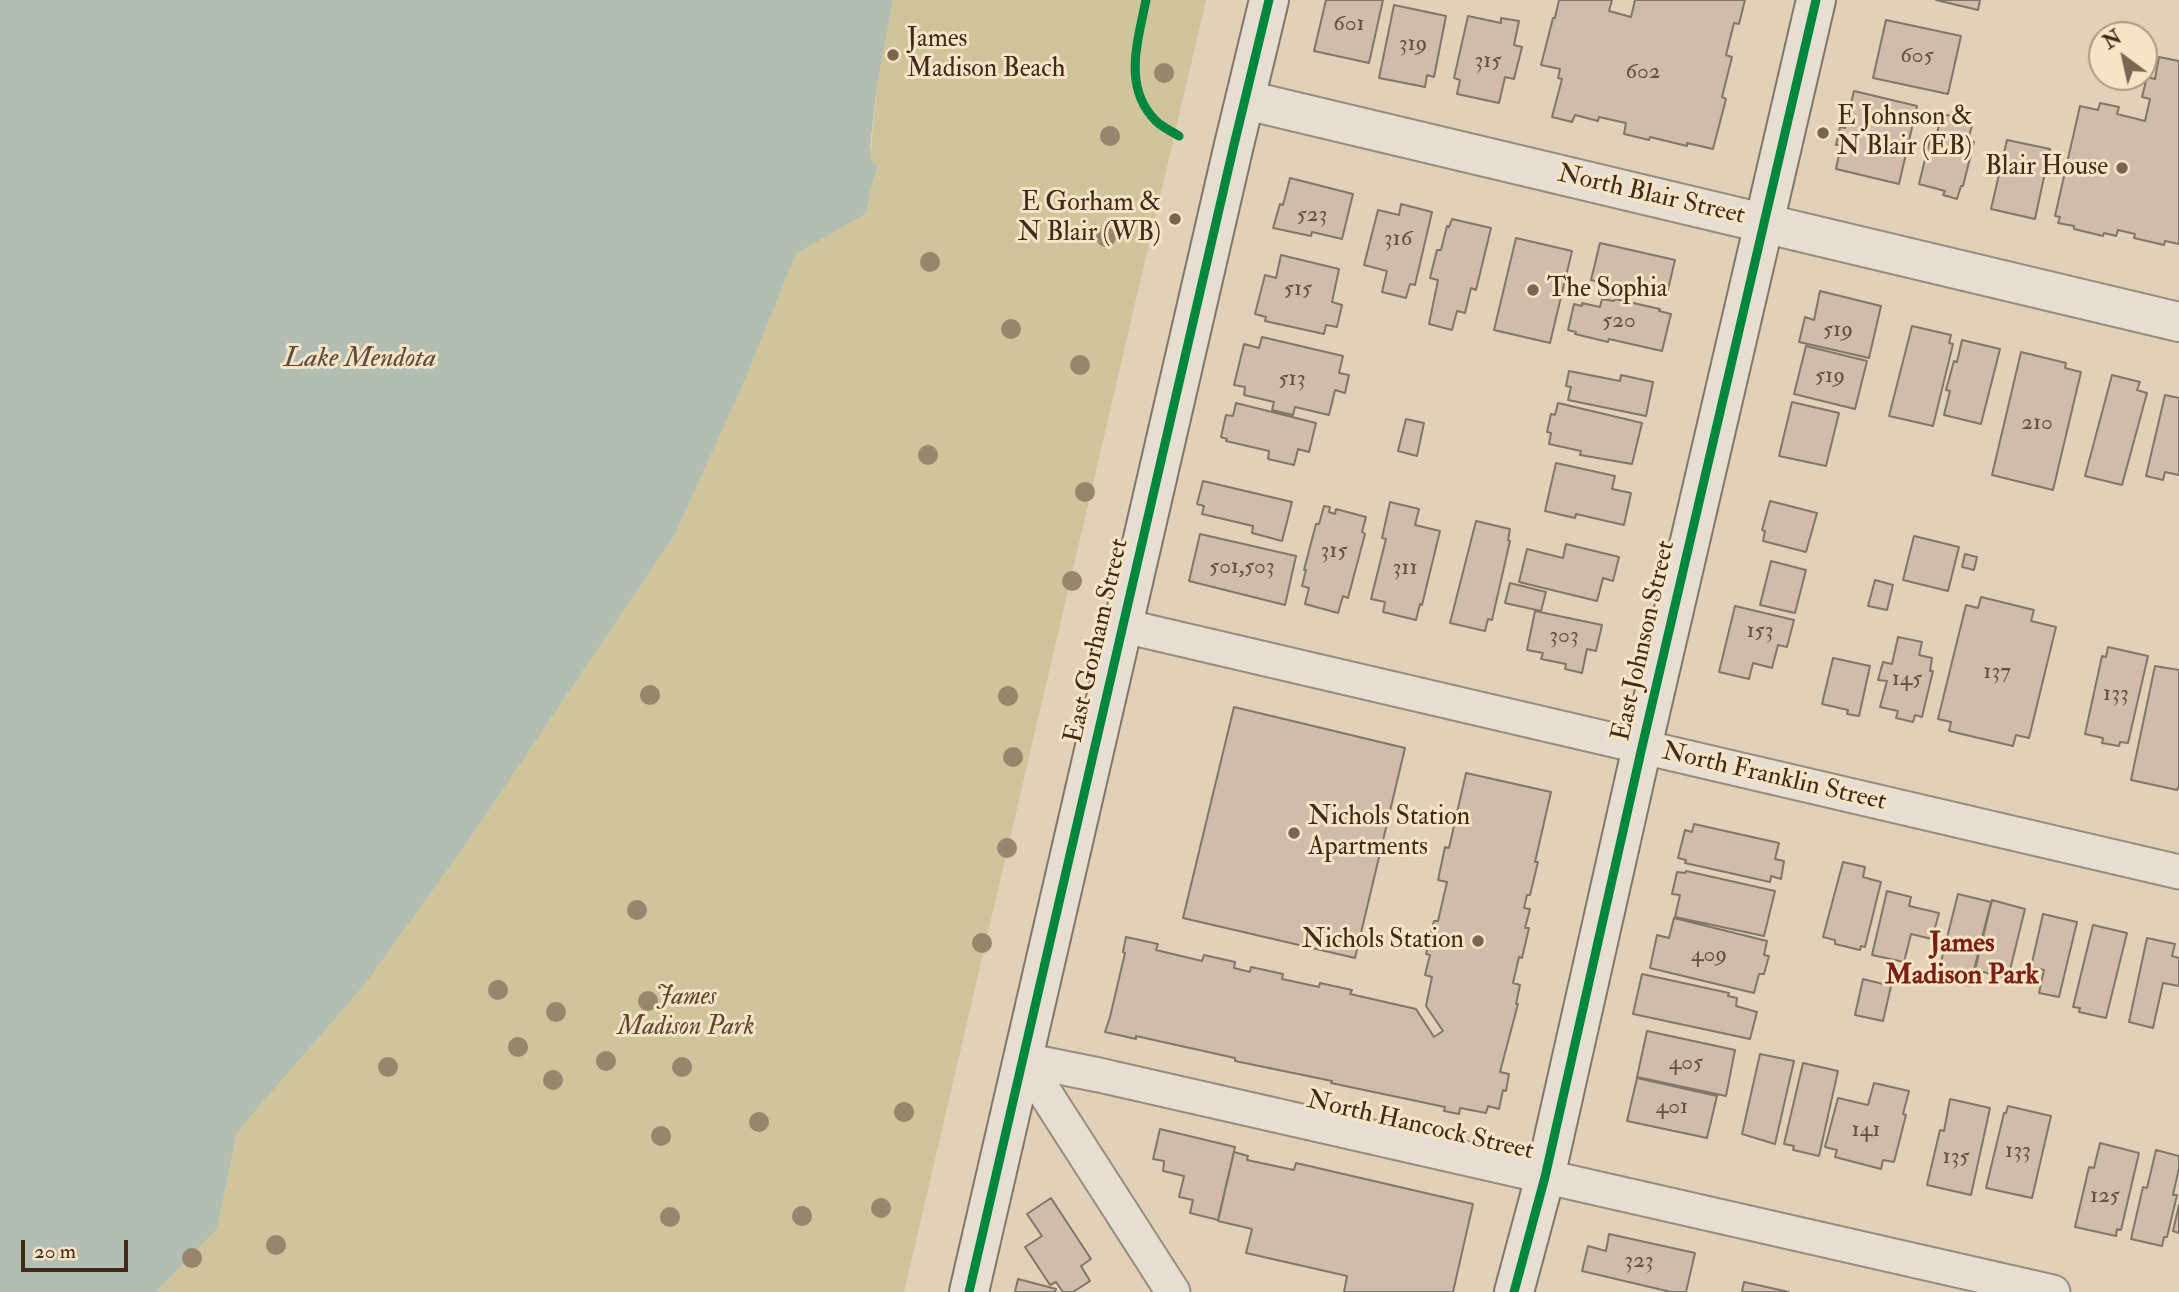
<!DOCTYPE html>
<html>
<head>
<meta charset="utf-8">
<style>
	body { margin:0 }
	#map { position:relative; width:2179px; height:1292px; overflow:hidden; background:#e2d0b8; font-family:"IM FELL Double Pica",serif }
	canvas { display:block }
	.north { position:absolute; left:2088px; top:21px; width:70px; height:70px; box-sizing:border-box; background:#f7e3c6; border:2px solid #ae9981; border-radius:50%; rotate:327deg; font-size:19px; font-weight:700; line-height:28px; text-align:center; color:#402b1a }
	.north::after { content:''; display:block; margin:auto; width:24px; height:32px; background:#796551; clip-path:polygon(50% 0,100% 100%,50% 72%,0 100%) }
	.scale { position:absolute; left:21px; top:1240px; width:107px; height:32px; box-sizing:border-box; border:4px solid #402b1a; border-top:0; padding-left:9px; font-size:21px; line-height:24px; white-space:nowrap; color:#402b1a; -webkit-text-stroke:5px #f7e3c6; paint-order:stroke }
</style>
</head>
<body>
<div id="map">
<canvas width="2179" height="1292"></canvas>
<div class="north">N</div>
<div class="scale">20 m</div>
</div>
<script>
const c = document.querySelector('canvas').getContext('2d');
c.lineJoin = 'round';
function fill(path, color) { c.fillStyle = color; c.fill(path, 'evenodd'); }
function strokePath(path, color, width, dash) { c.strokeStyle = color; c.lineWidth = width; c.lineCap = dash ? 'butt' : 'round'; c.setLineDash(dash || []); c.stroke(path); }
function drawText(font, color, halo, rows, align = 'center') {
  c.font = font + ' "IM FELL Double Pica",serif'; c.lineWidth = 6; c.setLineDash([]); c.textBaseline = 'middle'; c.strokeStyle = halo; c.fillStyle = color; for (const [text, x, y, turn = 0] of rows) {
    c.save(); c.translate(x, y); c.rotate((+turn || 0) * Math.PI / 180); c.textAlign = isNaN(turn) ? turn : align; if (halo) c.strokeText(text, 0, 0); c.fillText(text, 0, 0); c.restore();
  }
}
fill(new Path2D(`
	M 893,0 L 1206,0 L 904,1292 L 156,1292 L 217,1229 L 237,1132 L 365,984 L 464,847 L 674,536 L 741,389 L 796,254 L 865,214 L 877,86 Z`), '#cfc49b');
fill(new Path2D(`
	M 0,0 L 893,0 L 877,86 L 870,146 L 871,159 L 877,166 L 865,214 L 796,254 L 741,389 L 674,536 L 464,847 L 365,984 L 237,1132 L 217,1229 L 156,1292 L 0,1292 Z`), '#b2beb2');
const building = new Path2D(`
	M 1326,0 L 1383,0 L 1369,63 L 1314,51 Z
	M 1559,0 L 1612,0 L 1609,11 L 1631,17 L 1635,0 L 1745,0 L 1739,24 L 1734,23 L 1726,55 L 1732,57 L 1722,97 L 1726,99 L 1713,149 L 1687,143 L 1687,146 L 1650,137 L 1649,140 L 1624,134 L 1626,123 L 1599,117 L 1598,121 L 1575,115 L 1572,122 L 1552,117 L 1562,79 L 1558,78 L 1560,69 L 1541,65 L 1553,18 L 1555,18 Z
	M 1936,0 L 1980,0 L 1978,10 Z
	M 1394,5 L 1446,16 L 1434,77 L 1427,75 L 1425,87 L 1379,78 Z
	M 1468,16 L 1501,23 L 1501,18 L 1519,21 L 1514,45 L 1522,47 L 1514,79 L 1505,77 L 1499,103 L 1457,94 L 1460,80 L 1454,78 Z
	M 1886,20 L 1961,36 L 1948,94 L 1873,78 Z
	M 2159,57 L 2179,61 L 2179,244 L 2165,241 L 2164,245 L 2134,238 L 2135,234 L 2118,230 L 2116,236 L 2104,233 L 2103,236 L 2074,229 L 2074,226 L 2058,223 L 2060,217 L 2055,216 L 2080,106 L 2098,110 L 2100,103 L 2119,107 L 2117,114 L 2145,121 L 2150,99 L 2142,97 L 2147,77 L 2155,79 Z
	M 1854,91 L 1917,106 L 1899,184 L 1836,169 L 1841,145 L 1836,145 L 1840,127 L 1845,128 Z
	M 1942,114 L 1973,121 L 1968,141 L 1974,142 L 1963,186 L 1961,186 L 1957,199 L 1943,195 L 1945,191 L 1919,184 L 1931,135 L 1936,137 Z
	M 2007,140 L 2050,149 L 2035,219 L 1991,209 Z
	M 1290,178 L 1353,194 L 1342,239 L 1312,232 L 1311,236 L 1273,228 L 1280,204 L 1283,205 Z
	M 1401,204 L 1432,212 L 1415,285 L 1410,284 L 1406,298 L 1382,292 L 1387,271 L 1364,265 L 1378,210 L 1399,215 Z
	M 1452,219 L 1491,228 L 1476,290 L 1471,288 L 1465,313 L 1457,311 L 1452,330 L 1429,324 L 1438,280 L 1430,278 L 1437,250 L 1441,250 L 1447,226 L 1449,227 Z
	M 1516,238 L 1572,251 L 1550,343 L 1494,330 Z
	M 1600,243 L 1675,260 L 1666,298 L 1591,280 Z
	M 1281,255 L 1339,269 L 1332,302 L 1342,305 L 1337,327 L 1326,325 L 1324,334 L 1265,321 L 1266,317 L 1255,314 L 1265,275 L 1276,278 Z
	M 1820,291 L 1881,306 L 1869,358 L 1799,342 L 1805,317 L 1814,320 Z
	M 1602,299 L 1614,301 L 1615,299 L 1660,309 L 1659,311 L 1671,314 L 1662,351 L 1609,339 L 1608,342 L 1575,334 L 1576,332 L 1568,330 L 1574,304 L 1582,306 L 1582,303 L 1600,307 Z
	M 1912,326 L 1951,335 L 1949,343 L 1953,344 L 1933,426 L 1889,416 Z
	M 1262,337 L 1343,356 L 1339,373 L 1349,375 L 1345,393 L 1335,390 L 1329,415 L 1295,407 L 1293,415 L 1272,410 L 1274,402 L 1244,395 L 1245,387 L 1234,385 L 1244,344 L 1259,348 Z
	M 1962,340 L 2000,349 L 1981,424 L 1944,415 L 1950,391 L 1946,390 L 1954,361 L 1957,362 Z
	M 1806,346 L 1867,361 L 1855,409 L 1794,394 Z
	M 2021,352 L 2066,363 L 2065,368 L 2081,372 L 2053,490 L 1992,475 Z
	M 1569,371 L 1620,381 L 1621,375 L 1653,382 L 1646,416 L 1568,400 L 1571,387 L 1566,386 Z
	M 2112,375 L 2140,382 L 2137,390 L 2147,393 L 2122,485 L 2085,476 Z
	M 2165,395 L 2179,398 L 2179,475 L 2165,472 L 2163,480 L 2146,476 Z
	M 1792,402 L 1839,413 L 1826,466 L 1779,456 Z
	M 1236,403 L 1316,423 L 1309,452 L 1298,449 L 1294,465 L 1268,459 L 1269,451 L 1226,441 L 1227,439 L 1221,437 L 1226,415 L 1233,416 Z
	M 1558,403 L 1642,423 L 1632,464 L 1580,455 L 1581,451 L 1549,444 L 1551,433 L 1547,432 L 1551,414 L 1555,415 Z
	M 1406,419 L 1424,423 L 1417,456 L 1398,451 Z
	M 1556,463 L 1615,476 L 1612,489 L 1631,493 L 1624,525 L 1576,514 L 1575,518 L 1545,511 Z
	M 1203,481 L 1292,502 L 1282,541 L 1252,533 L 1253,526 L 1202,514 L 1204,506 L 1197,504 Z
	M 1770,501 L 1817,513 L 1806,552 L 1763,541 L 1765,531 L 1762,530 Z
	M 1390,502 L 1419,509 L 1415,525 L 1440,531 L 1422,605 L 1420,604 L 1416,620 L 1383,612 L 1385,602 L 1371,599 L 1386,539 L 1382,538 Z
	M 1324,506 L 1330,507 L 1329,512 L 1335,514 L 1336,509 L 1366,517 L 1362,532 L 1365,534 L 1348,598 L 1343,596 L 1338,613 L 1305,604 L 1309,588 L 1302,586 L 1306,570 L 1304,570 L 1316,524 L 1319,524 Z
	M 1476,521 L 1510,529 L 1508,540 L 1510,541 L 1492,620 L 1488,619 L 1485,631 L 1450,623 Z
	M 1200,534 L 1296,556 L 1285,605 L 1189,581 Z
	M 1914,536 L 1959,547 L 1948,591 L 1903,580 Z
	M 1566,544 L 1619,557 L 1613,581 L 1603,578 L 1597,601 L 1519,582 L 1527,549 L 1563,558 Z
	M 1965,554 L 1977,557 L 1974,570 L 1962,567 Z
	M 1771,561 L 1806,570 L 1795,613 L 1760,605 Z
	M 1875,580 L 1893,585 L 1887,610 L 1868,606 Z
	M 1510,583 L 1546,592 L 1541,611 L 1505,603 Z
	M 1981,597 L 2034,610 L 2031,621 L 2056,627 L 2029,738 L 2016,735 L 2013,746 L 1949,731 L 1951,722 L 1938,719 L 1966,605 L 1978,608 Z
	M 1735,606 L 1794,620 L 1787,647 L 1778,645 L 1772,668 L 1753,663 L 1749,679 L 1719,672 Z
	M 1535,611 L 1602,625 L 1596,651 L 1587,649 L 1582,673 L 1565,669 L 1566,664 L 1541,659 L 1543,653 L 1527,650 Z
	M 1898,637 L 1922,642 L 1919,655 L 1932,658 L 1930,671 L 1933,671 L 1922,717 L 1915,715 L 1913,722 L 1896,718 L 1898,711 L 1880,707 L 1887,681 L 1878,680 L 1883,662 L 1892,664 Z
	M 2108,647 L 2148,656 L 2128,743 L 2120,742 L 2119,746 L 2102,743 L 2103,738 L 2085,734 L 2102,656 L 2106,657 Z
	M 1833,658 L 1870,666 L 1859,716 L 1847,714 L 1848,710 L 1822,704 Z
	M 2155,666 L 2179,670 L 2179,786 L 2177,790 L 2131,780 Z
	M 1234,707 L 1405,748 L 1355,958 L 1183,918 Z
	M 1466,773 L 1551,792 L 1535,862 L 1538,862 L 1530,895 L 1527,895 L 1524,908 L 1530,909 L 1525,928 L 1529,928 L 1522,958 L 1519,957 L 1513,983 L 1520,985 L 1516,1004 L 1518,1004 L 1500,1072 L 1509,1074 L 1506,1091 L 1503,1090 L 1499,1109 L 1488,1106 L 1486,1113 L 1460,1108 L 1459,1114 L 1444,1111 L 1445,1107 L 1331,1083 L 1332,1081 L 1235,1061 L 1235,1058 L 1136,1036 L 1136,1039 L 1105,1032 L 1110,1017 L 1125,953 L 1123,952 L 1126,937 L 1158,944 L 1156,950 L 1202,961 L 1204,955 L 1235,962 L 1234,968 L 1250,972 L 1251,967 L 1283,974 L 1282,979 L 1319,987 L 1320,983 L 1352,990 L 1350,994 L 1416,1009 L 1434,1037 L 1443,1031 L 1426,1006 L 1432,977 L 1425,975 L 1430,955 L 1426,954 L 1434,921 L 1438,921 L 1447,882 L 1438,880 L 1445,847 L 1449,848 Z
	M 1694,824 L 1779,843 L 1775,859 L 1784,861 L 1781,879 L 1771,876 L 1770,882 L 1685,863 L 1686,860 L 1678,858 L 1685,830 L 1692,832 Z
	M 1843,862 L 1865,867 L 1863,877 L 1881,882 L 1865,947 L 1861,946 L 1860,950 L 1835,944 L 1835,940 L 1823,937 Z
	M 1686,871 L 1775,891 L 1764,936 L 1675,917 L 1680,895 L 1672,894 L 1677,872 L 1685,873 Z
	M 1887,891 L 1911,897 L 1909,906 L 1939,913 L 1932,939 L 1911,934 L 1904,962 L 1872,955 Z
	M 1958,894 L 1991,902 L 1970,986 L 1937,978 Z
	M 1992,900 L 2025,909 L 2008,978 L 1975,970 Z
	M 2043,914 L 2077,922 L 2059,997 L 2039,993 L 2044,970 L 2031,967 Z
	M 1674,918 L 1767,941 L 1764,955 L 1769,956 L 1764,974 L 1759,974 L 1754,993 L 1650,968 L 1657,935 L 1669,938 Z
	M 2093,925 L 2127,933 L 2106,1018 L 2079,1012 L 2080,1008 L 2073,1007 Z
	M 2147,938 L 2175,944 L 2172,956 L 2179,958 L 2179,986 L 2163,983 L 2153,1028 L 2129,1022 Z
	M 1642,974 L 1729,993 L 1728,996 L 1737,998 L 1736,1006 L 1757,1012 L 1750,1039 L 1633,1014 Z
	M 1863,979 L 1891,986 L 1883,1021 L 1855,1015 Z
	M 1647,1031 L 1735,1050 L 1726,1096 L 1637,1077 Z
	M 1760,1054 L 1794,1061 L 1775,1144 L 1742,1134 Z
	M 1803,1063 L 1838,1071 L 1819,1156 L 1793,1150 L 1794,1146 L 1784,1144 Z
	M 1637,1078 L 1717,1096 L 1707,1138 L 1627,1121 Z
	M 1874,1083 L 1909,1091 L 1903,1114 L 1906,1115 L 1894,1162 L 1883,1160 L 1881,1169 L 1835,1157 L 1837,1150 L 1825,1147 L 1838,1098 L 1868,1105 Z
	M 1950,1099 L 1990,1108 L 1971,1195 L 1927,1185 L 1940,1130 L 1944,1131 Z
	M 2008,1106 L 2051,1116 L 2032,1198 L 1986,1188 L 2004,1113 L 2006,1113 Z
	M 1160,1129 L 1235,1147 L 1218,1220 L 1190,1213 L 1193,1200 L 1179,1197 L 1184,1176 L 1163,1171 L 1164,1161 L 1153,1159 Z
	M 2100,1143 L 2139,1153 L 2121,1230 L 2117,1229 L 2116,1236 L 2075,1227 L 2089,1167 L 2094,1168 Z
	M 2156,1150 L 2179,1156 L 2179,1168 L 2173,1195 L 2177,1195 L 2167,1237 L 2164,1237 L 2162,1246 L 2131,1239 L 2143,1187 L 2147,1188 Z
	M 1234,1152 L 1248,1156 L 1247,1160 L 1294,1170 L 1296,1163 L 1473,1204 L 1453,1292 L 1344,1292 L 1347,1276 L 1246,1253 L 1252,1229 L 1218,1221 Z
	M 1051,1198 L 1091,1259 L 1081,1266 L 1090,1281 L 1073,1292 L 1063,1292 L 1056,1282 L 1050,1285 L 1025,1247 L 1042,1236 L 1027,1214 Z
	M 2179,1205 L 2179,1233 L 2173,1231 Z
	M 1609,1234 L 1695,1253 L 1686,1292 L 1671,1292 L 1582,1271 L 1588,1246 L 1606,1251 Z
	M 1018,1279 L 1056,1289 L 1055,1292 L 1015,1292 Z
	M 1744,1282 L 1789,1292 L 1742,1292 Z`);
fill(building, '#d1bbab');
strokePath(building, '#827668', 2);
const minor = new Path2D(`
	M 1124,626 L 2179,872
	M 1024,1060 L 1099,1075 L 2053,1292
	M 1024,1060 L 1173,1292`);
const tertiary = new Path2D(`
	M 1246,100 L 2179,322`);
const secondary = new Path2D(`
	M 969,1292 L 1233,149 L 1269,0
	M 1514,1292 L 1545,1177 L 1642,747 L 1816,0`);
strokePath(minor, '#998c7d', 37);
strokePath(tertiary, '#998c7d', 42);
strokePath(secondary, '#827668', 42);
strokePath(minor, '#e6ded2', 33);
strokePath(tertiary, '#e6ded2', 38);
strokePath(secondary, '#e6ded2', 38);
strokePath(new Path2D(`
	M 1146,0 C 1138,41 1122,87 1156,121 C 1162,127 1171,131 1179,136
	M 969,1292 L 1233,149 L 1269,0
	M 1514,1292 L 1545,1177 L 1642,747 L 1816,0`), '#00873e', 9);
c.fillStyle = '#97856d';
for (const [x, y] of [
	[1164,73],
	[1110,136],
	[1106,237],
	[930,262],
	[1011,329],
	[1080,365],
	[928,455],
	[1085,492],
	[1072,581],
	[650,695],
	[1008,696],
	[1013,757],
	[1007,848],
	[637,910],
	[982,943],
	[498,990],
	[648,1001],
	[556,1012],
	[518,1047],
	[606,1061],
	[388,1067],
	[682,1067],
	[553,1080],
	[904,1112],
	[759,1122],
	[661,1136],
	[881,1208],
	[802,1216],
	[670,1217],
	[276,1245],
	[192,1258]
]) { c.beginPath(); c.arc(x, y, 10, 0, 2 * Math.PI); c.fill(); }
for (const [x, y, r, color] of [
	[893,55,7,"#796551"],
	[1823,133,7,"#796551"],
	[2122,168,7,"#796551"],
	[1175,219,7,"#796551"],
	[1533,290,7,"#796551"],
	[1294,833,7,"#796551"],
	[1478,941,7,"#796551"]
]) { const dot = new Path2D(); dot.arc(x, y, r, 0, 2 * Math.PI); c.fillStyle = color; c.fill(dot); strokePath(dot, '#f7e3c6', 2.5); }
drawText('23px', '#65503f', null, [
	["601",1349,25],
	["319",1413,45],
	["605",1917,57],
	["315",1488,62],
	["602",1643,73],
	["523",1312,216],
	["316",1398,240],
	["515",1298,290],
	["520",1619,322],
	["519",1838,331],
	["519",1830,377],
	["513",1292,380],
	["210",2037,424],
	["315",1334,552],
	["501,503",1242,568],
	["311",1405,569],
	["153",1760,632],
	["303",1564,637],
	["137",1997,673],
	["145",1907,680],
	["133",2116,695],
	["409",1709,956],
	["405",1686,1064],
	["401",1672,1108],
	["141",1866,1131],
	["133",2018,1152],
	["135",1956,1158],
	["125",2105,1197],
	["323",1639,1262]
]);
drawText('26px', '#402b1a', '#f7e3c6', [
	["James",907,40],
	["Madison Beach",907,70],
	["E Johnson &",1837,118],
	["N Blair (EB)",1837,148],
	["Blair House",2108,168,"right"],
	["E Gorham &",1161,204,"right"],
	["N Blair (WB)",1161,234,"right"],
	["The Sophia",1547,290],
	["Nichols Station",1308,818],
	["Apartments",1308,848],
	["Nichols Station",1464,941,"right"]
], 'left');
drawText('26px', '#402b1a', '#f7e3c6', [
	["North Blair Street",1651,196,13],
	["East Gorham Street",1098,641,-77],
	["East Johnson Street",1645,641,-77],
	["North Franklin Street",1774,778,13],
	["North Hancock Street",1420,1127,13]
]);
drawText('italic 26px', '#5a482f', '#f7e3c6', [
	["James",686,998],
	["Madison Park",686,1028]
]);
drawText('italic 28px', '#574e3f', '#f7e3c6', [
	["Lake Mendota",360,360]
]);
drawText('bold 28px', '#7a1f14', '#f7e3c6', [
	["James",1962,945],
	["Madison Park",1962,977]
]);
</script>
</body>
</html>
